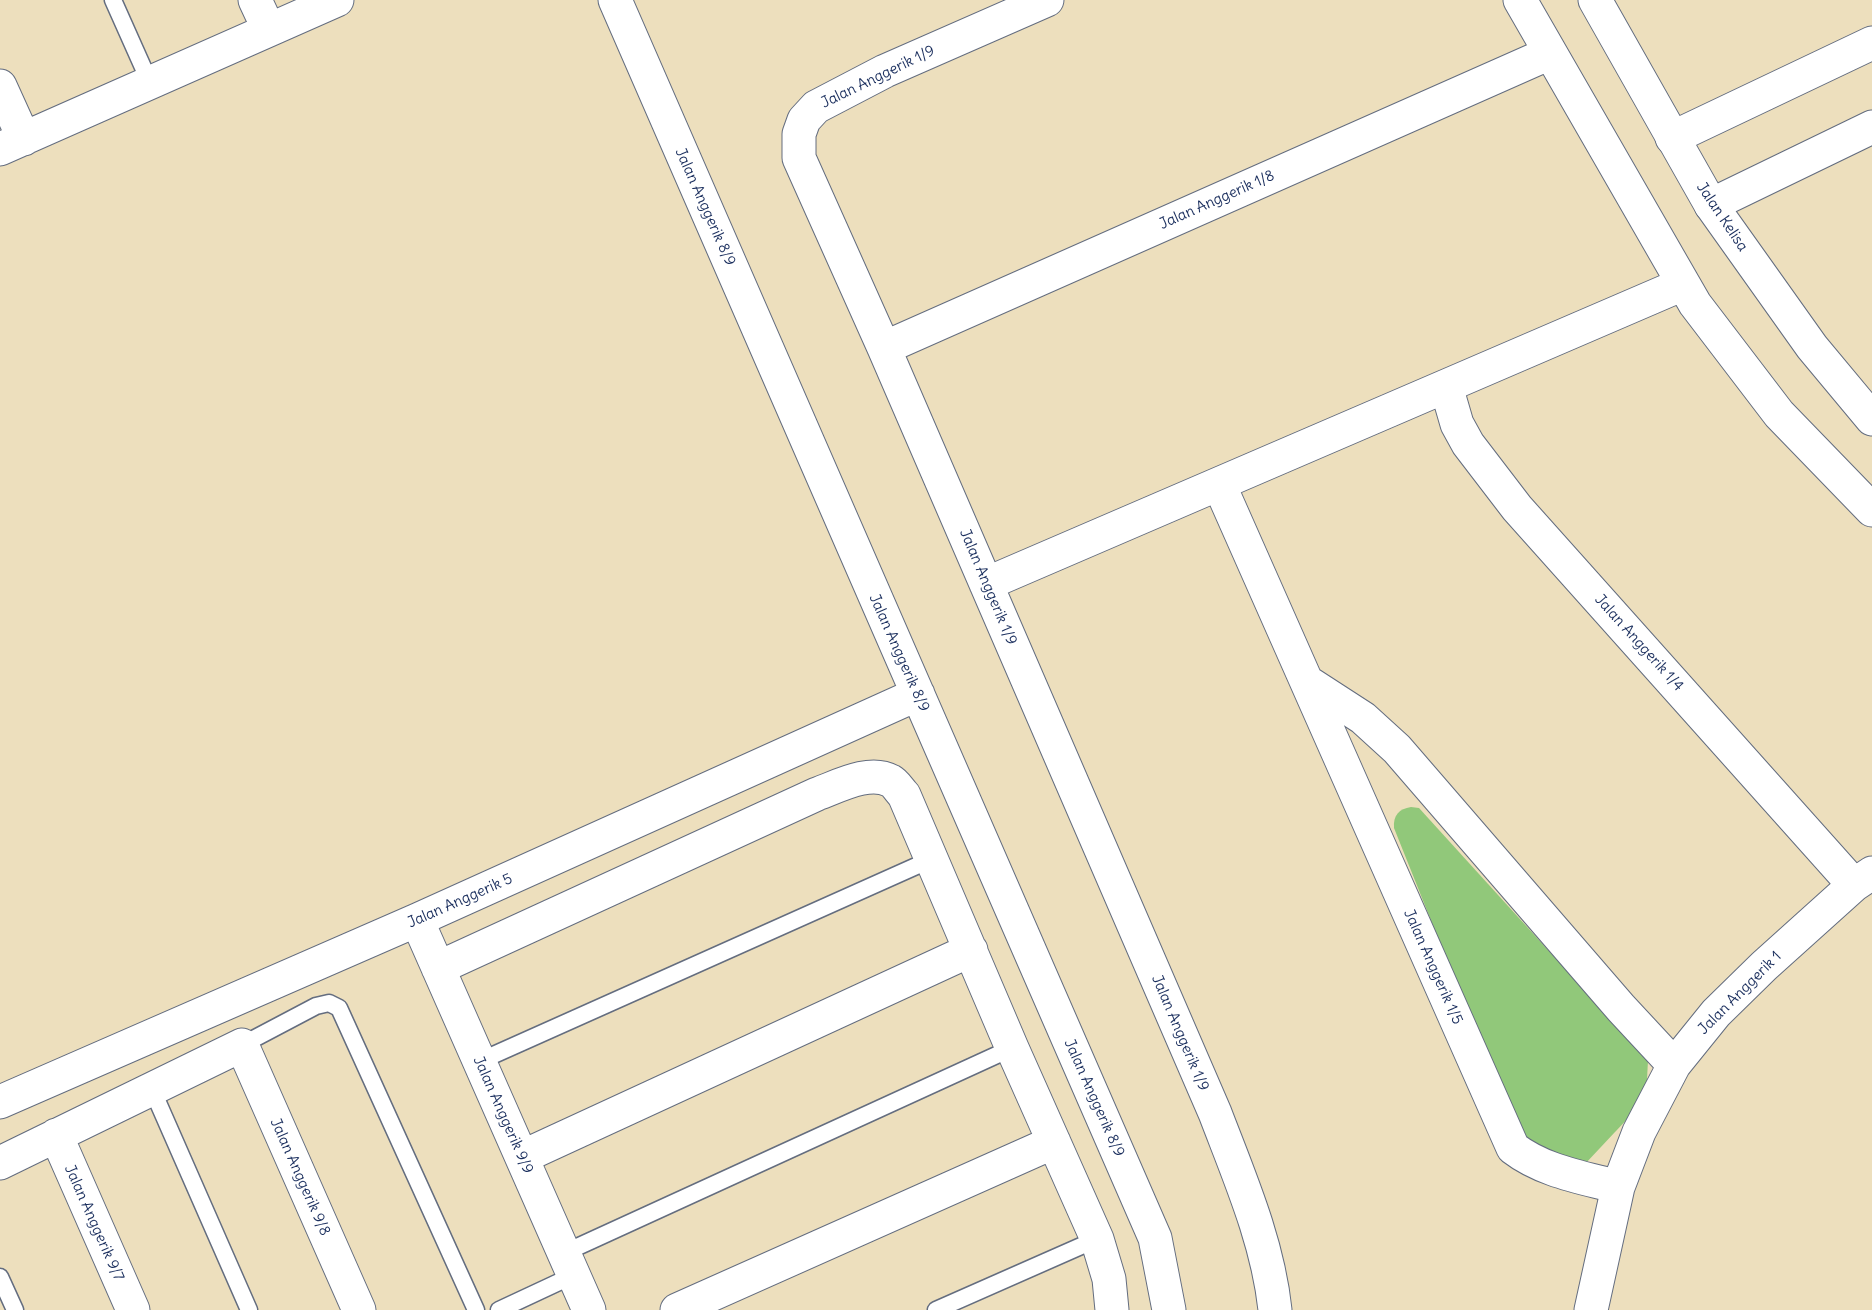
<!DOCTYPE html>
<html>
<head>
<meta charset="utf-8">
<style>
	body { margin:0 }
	canvas { display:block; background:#eddfbd }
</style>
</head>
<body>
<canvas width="1872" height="1310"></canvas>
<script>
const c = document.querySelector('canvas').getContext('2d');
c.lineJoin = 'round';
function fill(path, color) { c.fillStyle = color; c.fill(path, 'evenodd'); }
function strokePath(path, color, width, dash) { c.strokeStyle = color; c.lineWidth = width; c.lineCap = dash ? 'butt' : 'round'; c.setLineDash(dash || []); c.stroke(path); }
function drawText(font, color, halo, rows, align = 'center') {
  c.font = font + ' Delius,sans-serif'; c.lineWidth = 5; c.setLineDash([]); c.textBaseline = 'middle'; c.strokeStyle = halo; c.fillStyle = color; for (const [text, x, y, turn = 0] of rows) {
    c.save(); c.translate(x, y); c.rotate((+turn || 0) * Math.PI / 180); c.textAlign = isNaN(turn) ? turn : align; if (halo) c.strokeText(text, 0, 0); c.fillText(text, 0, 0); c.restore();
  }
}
fill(new Path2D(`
	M 1411,807 L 1419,808 L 1648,1060 L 1646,1099 L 1585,1164 L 1570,1162 L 1529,1142 L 1510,1118 L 1394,828 C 1393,815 1399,809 1411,807 Z`), '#91c87a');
const lane = new Path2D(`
	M 113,0 L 150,83
	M 242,1045 L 316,1006 L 329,1003 L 339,1008 L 476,1310
	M 480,1061 L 932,859
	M 152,1089 L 249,1310
	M 564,1253 L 1012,1048
	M 0,1277 L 15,1310
	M 499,1310 L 574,1275
	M 936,1310 L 1097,1239`);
const street = new Path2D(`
	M 255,0 L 269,30
	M 615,0 L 1155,1238 L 1169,1310
	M 1047,0 L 885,71 L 816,107 L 804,120 L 799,134 L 799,158 L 884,348 L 1215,1113 C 1239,1176 1268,1242 1275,1310
	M 1520,0 L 1695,304 L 1779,414 L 1872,510
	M 0,86 L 24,139
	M 1672,138 L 1872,43
	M 0,149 L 337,0
	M 1711,205 L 1872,127
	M 884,348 L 1550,53
	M 1446,386 L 1457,424 L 1468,444 L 1517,508 L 1854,885
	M 1219,484 L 1513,1148 C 1543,1171 1581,1177 1618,1187
	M 986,584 L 1683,284
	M 1309,683 L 1363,718 L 1397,749 L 1621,1008 L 1674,1065
	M 417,920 L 589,1310
	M 438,968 L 817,794 C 837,787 869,769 891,781 C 895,783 900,791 904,795 L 1012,1048 L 1097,1239 L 1109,1279 L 1112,1310
	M 0,1102 L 417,920 L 918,694
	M 56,1135 L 133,1310
	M 522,1157 L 971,950
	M 0,1163 L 242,1045 L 359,1310
	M 677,1310 L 1054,1142
	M 1591,1310 L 1618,1187 L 1639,1132 L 1674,1065 L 1716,1013 L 1764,966 L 1854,885 L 1872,873`);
const secondary = new Path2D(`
	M 1595,0 L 1711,205 L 1812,347 L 1872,419`);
strokePath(lane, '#646d7f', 19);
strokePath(street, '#646d7f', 35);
strokePath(secondary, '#646d7f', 35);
strokePath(lane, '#fff', 16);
strokePath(street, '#fff', 33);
strokePath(secondary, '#fff', 33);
drawText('15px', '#1b2f5e', '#fff', [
	["Jalan Anggerik 1/9",878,77,-26],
	["Jalan Anggerik 1/8",1217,200,-24],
	["Jalan Anggerik 8/9",705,207,66],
	["Jalan Kelisa",1722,217,56],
	["Jalan Anggerik 1/9",988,587,67],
	["Jalan Anggerik 1/4",1639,643,48],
	["Jalan Anggerik 8/9",899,653,66],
	["Jalan Anggerik 5",460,901,-24],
	["Jalan Anggerik 1/5",1433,967,66],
	["Jalan Anggerik 1",1740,993,-45],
	["Jalan Anggerik 1/9",1180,1033,67],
	["Jalan Anggerik 8/9",1094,1098,66],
	["Jalan Anggerik 9/9",503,1115,66],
	["Jalan Anggerik 9/8",300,1177,66],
	["Jalan Anggerik 9/7",94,1223,66]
]);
</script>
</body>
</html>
